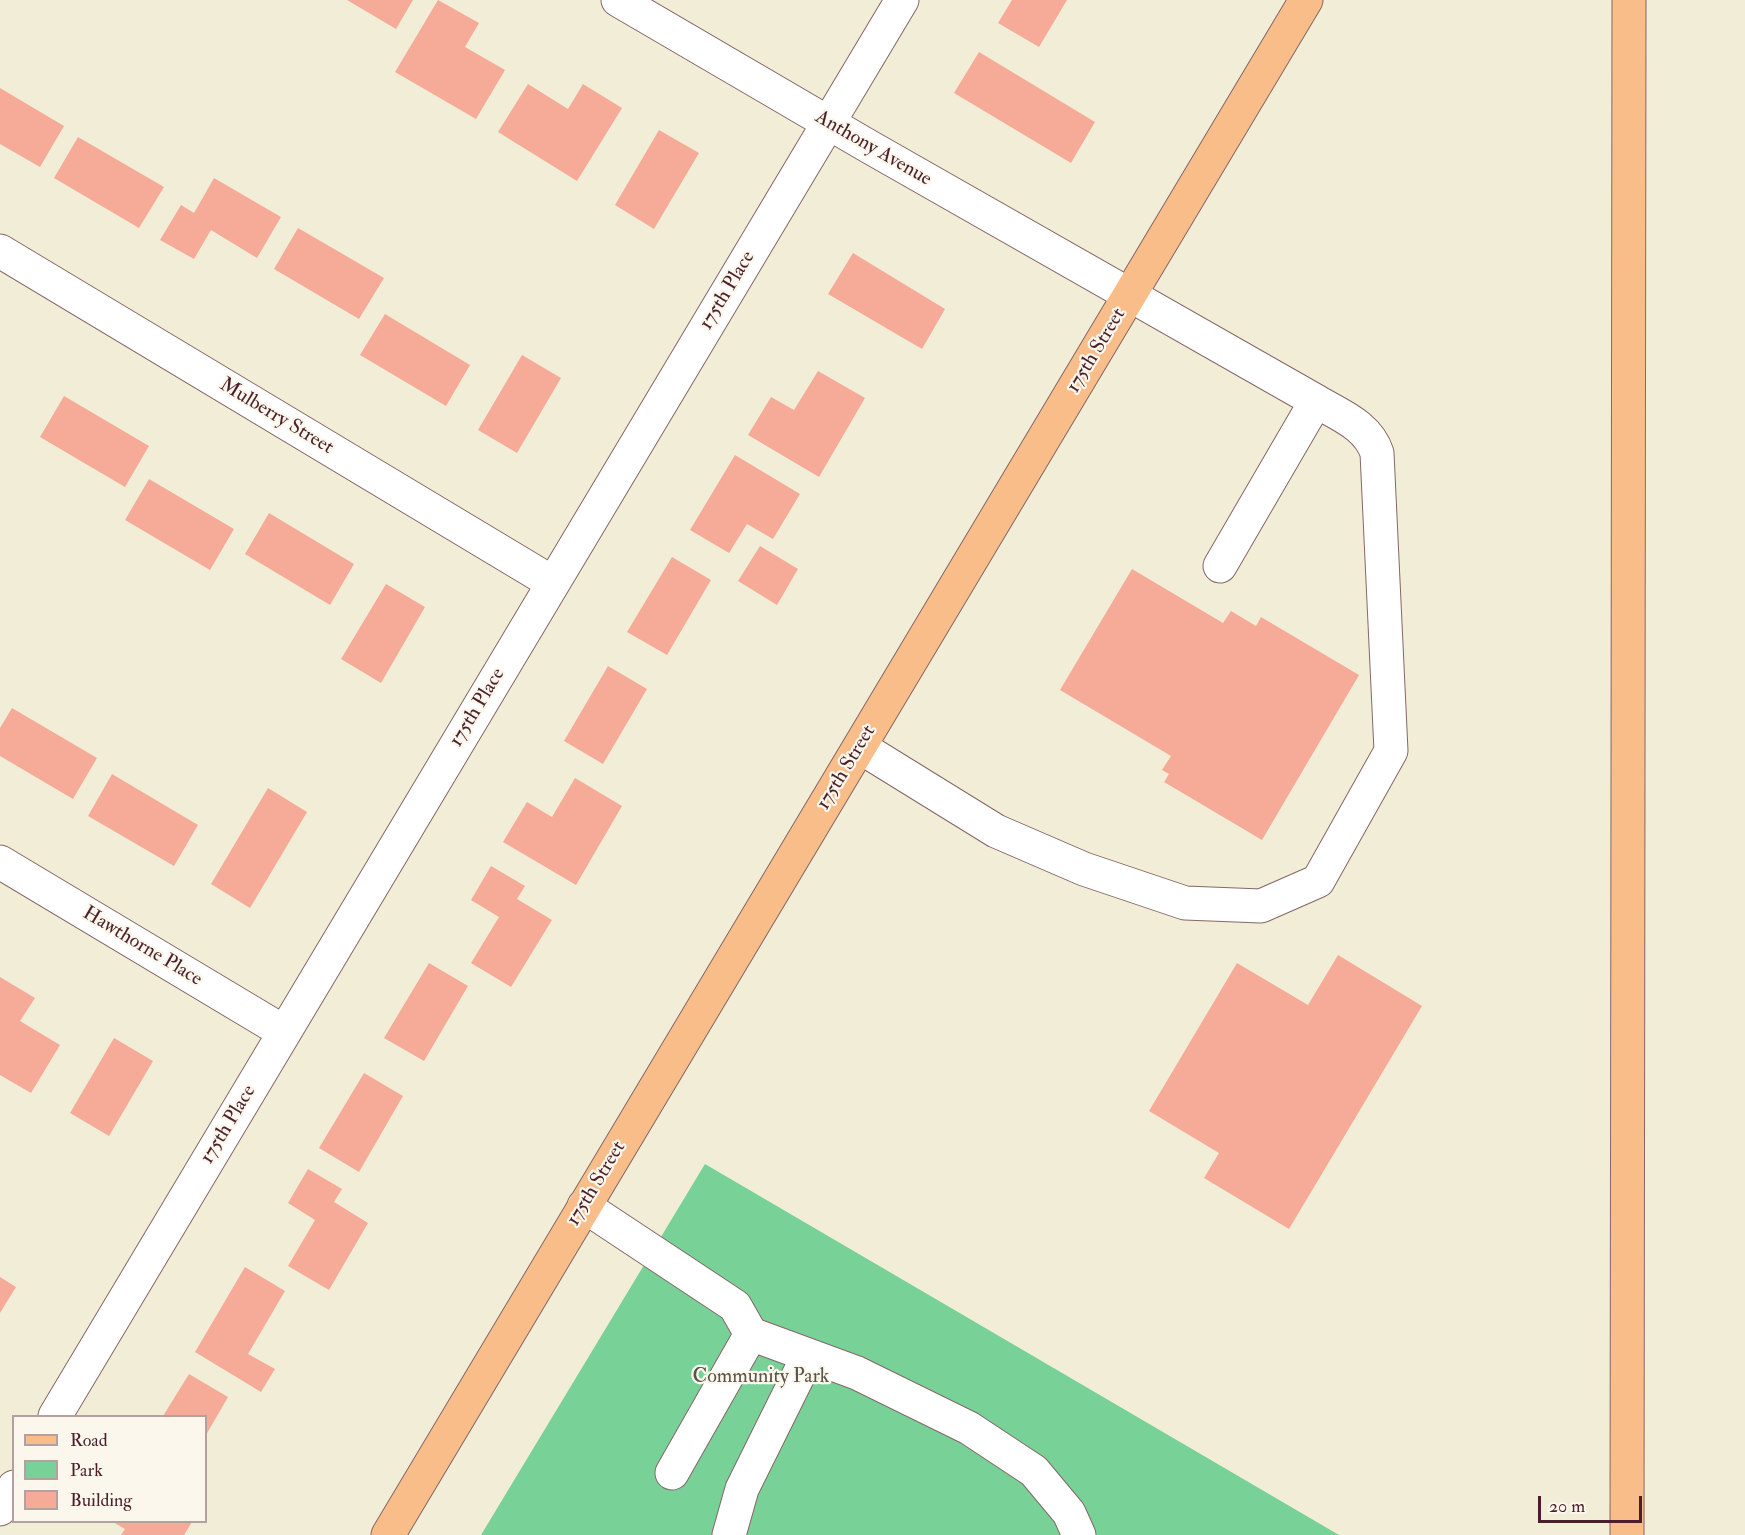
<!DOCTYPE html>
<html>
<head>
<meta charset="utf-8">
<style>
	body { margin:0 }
	#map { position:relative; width:1745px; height:1535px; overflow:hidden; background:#f2edd7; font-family:"IM FELL Double Pica",serif }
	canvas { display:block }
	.legend { position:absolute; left:12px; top:1415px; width:195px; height:108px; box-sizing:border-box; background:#fbf7ec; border:2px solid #b4a19f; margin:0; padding:8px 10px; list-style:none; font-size:18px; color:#4a1f2b }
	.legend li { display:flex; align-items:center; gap:12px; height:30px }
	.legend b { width:30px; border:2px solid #b4a19f }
	.scale { position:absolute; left:1538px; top:1496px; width:104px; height:27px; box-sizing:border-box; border:3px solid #4a1f2b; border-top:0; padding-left:8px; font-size:18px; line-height:21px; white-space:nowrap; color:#4a1f2b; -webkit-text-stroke:4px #fbf7ec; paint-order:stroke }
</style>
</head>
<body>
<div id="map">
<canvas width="1745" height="1535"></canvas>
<ul class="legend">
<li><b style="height:8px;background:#f8bd89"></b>Road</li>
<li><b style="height:16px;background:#78d197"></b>Park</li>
<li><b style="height:16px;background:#f5ab98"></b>Building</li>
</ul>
<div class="scale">20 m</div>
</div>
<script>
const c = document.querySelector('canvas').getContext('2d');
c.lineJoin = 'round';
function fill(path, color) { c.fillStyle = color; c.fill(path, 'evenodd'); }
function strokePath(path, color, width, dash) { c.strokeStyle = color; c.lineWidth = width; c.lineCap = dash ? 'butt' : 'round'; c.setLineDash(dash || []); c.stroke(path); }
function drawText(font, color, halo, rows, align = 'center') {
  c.font = font + ' "IM FELL Double Pica",serif'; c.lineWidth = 4.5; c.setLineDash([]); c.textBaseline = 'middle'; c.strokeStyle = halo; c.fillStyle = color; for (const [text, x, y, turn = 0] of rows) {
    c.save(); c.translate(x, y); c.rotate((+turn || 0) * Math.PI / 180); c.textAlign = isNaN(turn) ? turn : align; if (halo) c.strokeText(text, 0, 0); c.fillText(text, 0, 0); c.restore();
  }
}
fill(new Path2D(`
	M 705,1164 L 1339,1535 L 481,1535 Z`), '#78d197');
fill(new Path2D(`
	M 347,0 L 413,0 L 396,29 Z
	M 438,0 L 479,23 L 465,47 L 505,70 L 476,119 L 395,72 Z
	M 1012,0 L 1067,0 L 1039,47 L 998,23 Z
	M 979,52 L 1095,122 L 1071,163 L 954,93 Z
	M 528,84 L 568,109 L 583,84 L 622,108 L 577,181 L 498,132 Z
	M 0,88 L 64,126 L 40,167 L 0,144 Z
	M 659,130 L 699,153 L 654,229 L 615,205 Z
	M 78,137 L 164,187 L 139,228 L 54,178 Z
	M 214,178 L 281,217 L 257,258 L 211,230 L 194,259 L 160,240 L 181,205 L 194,213 Z
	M 298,228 L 384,278 L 359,319 L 274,269 Z
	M 853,253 L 945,309 L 922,349 L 828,294 Z
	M 385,314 L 470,365 L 446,406 L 360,355 Z
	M 522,355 L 561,378 L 517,453 L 478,430 Z
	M 818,371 L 865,398 L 819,477 L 748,435 L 771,397 L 794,410 Z
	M 64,396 L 149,446 L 125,487 L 40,437 Z
	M 735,455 L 800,494 L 773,539 L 747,524 L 729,553 L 690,530 Z
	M 149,479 L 234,529 L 210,570 L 125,520 Z
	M 269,513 L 354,564 L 330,605 L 245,554 Z
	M 760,546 L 798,569 L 777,605 L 738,581 Z
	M 672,557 L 711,580 L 667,655 L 627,632 Z
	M 1132,569 L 1223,623 L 1231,611 L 1256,626 L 1261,617 L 1359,675 L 1262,840 L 1164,782 L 1169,774 L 1162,770 L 1171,756 L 1060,690 Z
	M 386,584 L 425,607 L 381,683 L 341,659 Z
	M 608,666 L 647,689 L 603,764 L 564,741 Z
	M 12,708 L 97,758 L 73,799 L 0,756 L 0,728 Z
	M 112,774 L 198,825 L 174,866 L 88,816 Z
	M 575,778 L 622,806 L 576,885 L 503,842 L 527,802 L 552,817 Z
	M 268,788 L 307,812 L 250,908 L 211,884 Z
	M 491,866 L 525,886 L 517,899 L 552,920 L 511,987 L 471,963 L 499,917 L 471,900 Z
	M 1338,955 L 1422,1006 L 1289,1229 L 1204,1178 L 1219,1153 L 1149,1111 L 1237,963 L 1308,1005 Z
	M 429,963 L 468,986 L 424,1061 L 384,1038 Z
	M 0,977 L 35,998 L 20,1021 L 60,1045 L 31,1093 L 0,1075 Z
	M 114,1038 L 153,1061 L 109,1136 L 70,1113 Z
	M 364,1073 L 403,1096 L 359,1172 L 319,1148 Z
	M 308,1169 L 342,1189 L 334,1202 L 368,1223 L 329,1290 L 288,1266 L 315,1220 L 288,1203 Z
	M 245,1267 L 285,1291 L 248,1354 L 275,1369 L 261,1392 L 195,1352 Z
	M 0,1277 L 16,1287 L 0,1313 Z
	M 189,1374 L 228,1397 L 206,1435 L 206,1416 L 163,1416 Z
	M 113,1522 L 192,1522 L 184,1535 L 121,1535 L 125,1529 Z`), '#f5ab98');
const minor = new Path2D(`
	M 618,0 L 868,146 L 1316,401 C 1339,415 1368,425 1377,453 L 1391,751 L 1318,881 L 1261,906 L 1185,903 L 1084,869 L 996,831 L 860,747
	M 0,251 L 553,583
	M 1220,566 L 1316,401
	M 0,862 L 284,1032
	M 584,1206 L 735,1306 L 751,1334 L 672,1473
	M 751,1334 L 857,1373 L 969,1428 L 1034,1471 L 1069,1513 L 1079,1535
	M 55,1416 L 902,0
	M 0,1509 L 14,1487
	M 729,1535 L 742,1489 L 808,1356`);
const major = new Path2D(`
	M 388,1535 L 1306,0`);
const highway = new Path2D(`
	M 1627,1535 L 1629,0`);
strokePath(minor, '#856767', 35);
strokePath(major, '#856767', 35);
strokePath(highway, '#856767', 35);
strokePath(minor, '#fff', 33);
strokePath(major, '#f8bd89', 33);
strokePath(highway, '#f8bd89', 33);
drawText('20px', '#4a1f2b', '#fbf7ec', [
	["Anthony Avenue",873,149,30],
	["175th Place",728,291,-59],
	["175th Street",1097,351,-59],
	["Mulberry Street",276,417,31],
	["175th Place",478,708,-59],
	["175th Street",847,768,-59],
	["Hawthorne Place",142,947,31],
	["175th Place",229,1125,-59],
	["175th Street",597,1184,-59]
]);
drawText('20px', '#58544b', '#fbf7ec', [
	["Community Park",761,1378]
]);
</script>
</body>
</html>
